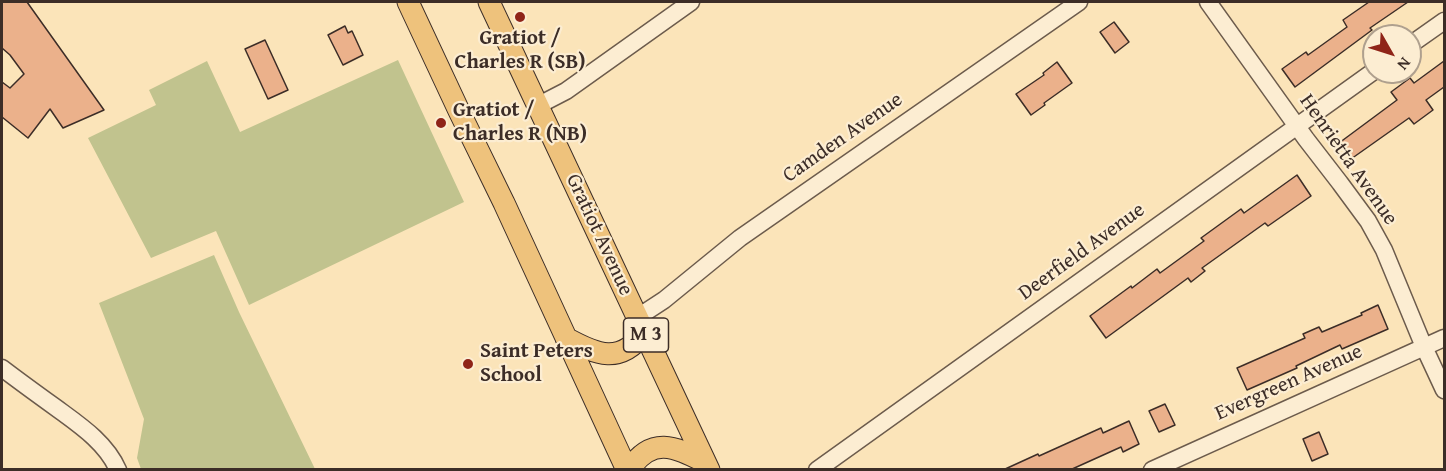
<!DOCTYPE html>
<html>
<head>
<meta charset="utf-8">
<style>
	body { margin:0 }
	#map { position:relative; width:1446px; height:471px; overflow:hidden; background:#fbe4b9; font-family:"Gentium Book Plus",serif }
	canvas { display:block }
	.frame { position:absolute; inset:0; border:3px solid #3c2d27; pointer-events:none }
	.north { position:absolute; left:1362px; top:24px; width:60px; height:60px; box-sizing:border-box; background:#fcedd2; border:2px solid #afa08e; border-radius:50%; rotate:129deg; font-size:16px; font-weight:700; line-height:24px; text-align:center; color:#3c2d27 }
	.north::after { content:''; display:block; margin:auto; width:21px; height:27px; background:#8f2418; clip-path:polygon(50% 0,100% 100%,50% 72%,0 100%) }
</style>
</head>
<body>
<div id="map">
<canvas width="1446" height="471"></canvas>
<div class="frame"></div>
<div class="north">N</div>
</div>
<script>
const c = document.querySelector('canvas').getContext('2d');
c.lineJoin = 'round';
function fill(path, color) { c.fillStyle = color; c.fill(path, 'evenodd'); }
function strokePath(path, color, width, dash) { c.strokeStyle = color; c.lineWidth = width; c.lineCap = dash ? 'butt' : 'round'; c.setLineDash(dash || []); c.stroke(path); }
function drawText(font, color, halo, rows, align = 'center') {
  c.font = font + ' "Gentium Book Plus",serif'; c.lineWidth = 4.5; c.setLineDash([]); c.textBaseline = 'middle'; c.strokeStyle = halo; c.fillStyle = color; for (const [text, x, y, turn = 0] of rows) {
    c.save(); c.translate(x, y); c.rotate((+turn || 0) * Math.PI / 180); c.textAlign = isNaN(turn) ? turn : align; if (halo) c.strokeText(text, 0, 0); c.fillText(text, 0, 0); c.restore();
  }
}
fill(new Path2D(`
	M 398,60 L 464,202 L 249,305 L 216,231 L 151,258 L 88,138 L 156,105 L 149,90 L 207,61 L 240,132 Z
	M 214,255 L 239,312 L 315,469 L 141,469 L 137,458 L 144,419 L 99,303 Z`), '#c1c38e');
const building = new Path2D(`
	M 2,2 L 27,2 L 104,110 L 63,128 L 50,109 L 28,138 L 2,117 L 2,82 L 10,88 L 24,74 L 10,55 L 2,48 Z
	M 1369,2 L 1408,2 L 1370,28 L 1372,30 L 1295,87 L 1282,69 L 1306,52 L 1308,55 L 1347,27 L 1343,20 Z
	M 1114,22 L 1129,42 L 1115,53 L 1100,32 Z
	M 345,26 L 348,33 L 352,31 L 363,55 L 343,65 L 328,35 Z
	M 265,40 L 288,90 L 268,99 L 245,49 Z
	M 1444,61 L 1444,87 L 1426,100 L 1433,110 L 1414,124 L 1409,118 L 1351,159 L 1339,143 L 1397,100 L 1391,92 L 1410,78 L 1414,83 Z
	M 1057,62 L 1072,83 L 1044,103 L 1045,105 L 1031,115 L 1016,94 L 1044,75 L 1043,73 Z
	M 1297,175 L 1311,196 L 1268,226 L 1265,223 L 1202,268 L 1205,271 L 1191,282 L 1188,278 L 1106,338 L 1090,316 L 1131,286 L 1132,288 L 1157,269 L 1160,273 L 1204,241 L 1201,238 L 1241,209 L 1244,213 Z
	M 1378,305 L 1388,329 L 1342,349 L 1340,345 L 1296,366 L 1297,368 L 1247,390 L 1237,368 L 1305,338 L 1303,334 L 1319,327 L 1322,332 L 1362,315 L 1361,313 Z
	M 1165,404 L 1175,425 L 1159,432 L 1149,411 Z
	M 1129,421 L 1139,444 L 1123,452 L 1121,447 L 1070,470 L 1003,470 L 1038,454 L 1039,456 L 1101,428 L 1103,433 Z
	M 1319,432 L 1328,454 L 1312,461 L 1303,439 Z`);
fill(building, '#ebb18b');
strokePath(building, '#3c2d27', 1.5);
const minor = new Path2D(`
	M 1208,2 L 1306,139 L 1340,183 L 1368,221 L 1384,250 L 1424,347 L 1444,390
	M 1410,45 L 1444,21
	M 537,106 L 566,91 L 691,2
	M 638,317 L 664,300 L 740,238 L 1079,2
	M 2,368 C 19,381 37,394 55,407 C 78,424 106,442 118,470
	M 817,470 L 1374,71
	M 1152,470 L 1444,338`);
const major = new Path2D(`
	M 408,2 L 459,111 L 504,203 L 627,470
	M 489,2 L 709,470
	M 566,338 C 597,355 620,365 645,332
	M 629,470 C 652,435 675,447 705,462`);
strokePath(minor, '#6c5b4c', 19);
strokePath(major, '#3c2d27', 23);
strokePath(minor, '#fcedd2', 16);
strokePath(major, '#eec27c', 21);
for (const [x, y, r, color] of [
	[520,17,6,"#8f2418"],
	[441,123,6,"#8f2418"],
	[468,364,6,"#8f2418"]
]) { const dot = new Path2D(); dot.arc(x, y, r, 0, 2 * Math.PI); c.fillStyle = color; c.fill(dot); strokePath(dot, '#fcedd2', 2); }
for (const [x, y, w] of [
	[646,335,45]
]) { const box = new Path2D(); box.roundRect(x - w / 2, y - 17, w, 34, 4.5); c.fillStyle = '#fcedd2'; c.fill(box); strokePath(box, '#3c2d27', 1.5); }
drawText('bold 20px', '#3c2d27', null, [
	["M 3",646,335]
]);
drawText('bold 21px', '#3c2d27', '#fcedd2', [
	["Gratiot /",520,39,"center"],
	["Charles R (SB)",520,63,"center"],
	["Gratiot /",453,111],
	["Charles R (NB)",453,135],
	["Saint Peters",480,352],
	["School",480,376]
], 'left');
drawText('21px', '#3c2d27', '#fcedd2', [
	["Camden Avenue",843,138,-35],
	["Henrietta Avenue",1348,160,55],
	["Gratiot Avenue",599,235,65],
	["Deerfield Avenue",1082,252,-36],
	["Evergreen Avenue",1289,383,-24]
]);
</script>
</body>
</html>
